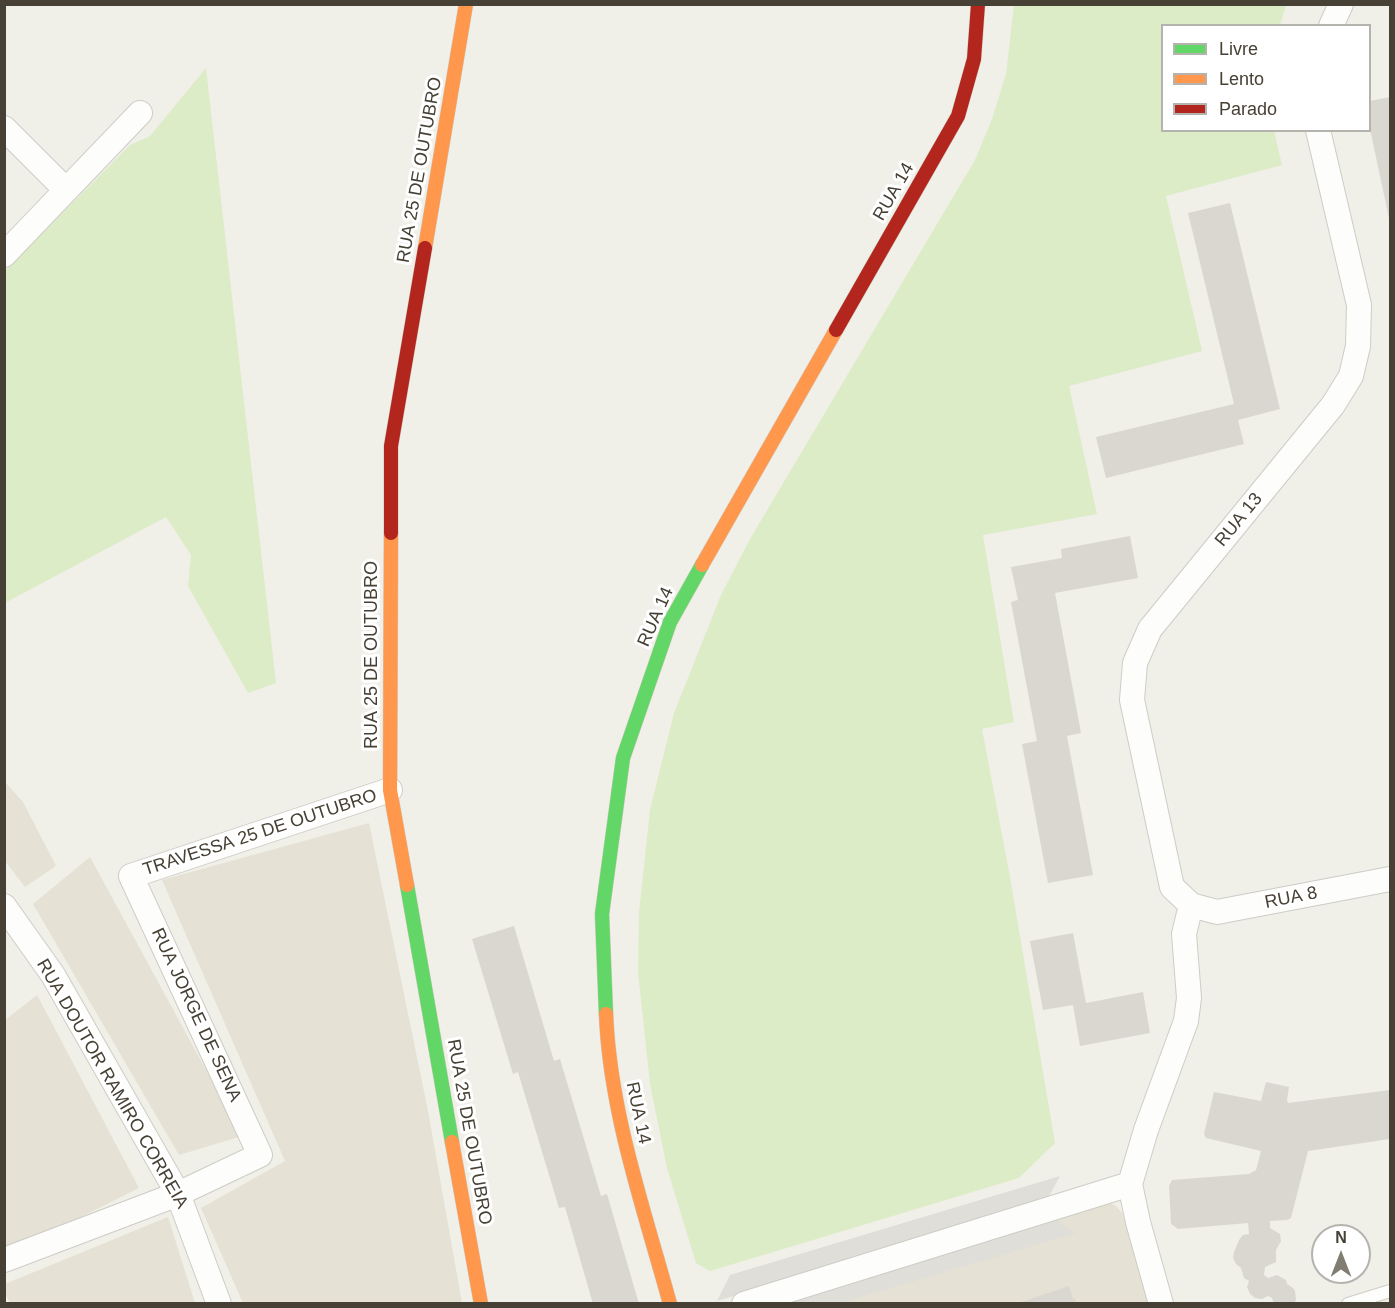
<!DOCTYPE html>
<html>
<head>
<meta charset="utf-8">
<style>
	body { margin:0 }
	#map { position:relative; width:1395px; height:1308px; overflow:hidden; background:#f0efe8; font-family:Arial,sans-serif }
	canvas { display:block }
	.frame { position:absolute; inset:0; border:6px solid #474034; pointer-events:none }
	.legend { position:absolute; left:1161px; top:24px; width:210px; height:108px; box-sizing:border-box; background:#fff; border:2px solid #b5b3ae; margin:0; padding:8px 10px; list-style:none; font-size:18px; color:#474034 }
	.legend li { display:flex; align-items:center; gap:12px; height:30px }
	.legend b { width:30px; border:2px solid #b5b3ae }
	.north { position:absolute; left:1311px; top:1224px; width:60px; height:60px; box-sizing:border-box; background:#fff; border:2px solid #b5b3ae; border-radius:50%; rotate:0deg; font-size:16px; font-weight:700; line-height:24px; text-align:center; color:#474034 }
	.north::after { content:''; display:block; margin:auto; width:21px; height:27px; background:#827d73; clip-path:polygon(50% 0,100% 100%,50% 72%,0 100%) }
</style>
</head>
<body>
<div id="map">
<canvas width="1395" height="1308"></canvas>
<div class="frame"></div>
<ul class="legend">
<li><b style="height:8px;background:#63d668"></b>Livre</li>
<li><b style="height:8px;background:#ff974d"></b>Lento</li>
<li><b style="height:8px;background:#b3261e"></b>Parado</li>
</ul>
<div class="north">N</div>
</div>
<script>
const c = document.querySelector('canvas').getContext('2d');
c.lineJoin = 'round';
function fill(path, color) { c.fillStyle = color; c.fill(path, 'evenodd'); }
function strokePath(path, color, width, dash) { c.strokeStyle = color; c.lineWidth = width; c.lineCap = dash ? 'butt' : 'round'; c.setLineDash(dash || []); c.stroke(path); }
function drawText(font, color, halo, rows, align = 'center') {
  c.font = font + ' Arial,sans-serif'; c.lineWidth = 6; c.setLineDash([]); c.textBaseline = 'middle'; c.strokeStyle = halo; c.fillStyle = color; for (const [text, x, y, turn = 0] of rows) {
    c.save(); c.translate(x, y); c.rotate((+turn || 0) * Math.PI / 180); c.textAlign = isNaN(turn) ? turn : align; if (halo) c.strokeText(text, 0, 0); c.fillText(text, 0, 0); c.restore();
  }
}
fill(new Path2D(`
	M 5,782 L 23,802 L 56,866 L 25,887 L 5,861 Z
	M 369,823 L 428,1111 L 462,1303 L 243,1303 L 201,1208 L 285,1161 L 162,880 Z
	M 90,857 L 242,1136 L 179,1155 L 33,904 Z
	M 37,995 L 139,1188 L 5,1255 L 5,1020 Z
	M 1104,1202 L 1115,1205 L 1123,1214 L 1149,1303 L 770,1304 Z
	M 168,1217 L 195,1303 L 10,1303 L 5,1293 L 5,1284 Z`), '#e5e1d5');
fill(new Path2D(`
	M 1014,5 L 1286,5 L 1280,25 L 1162,26 L 1162,130 L 1274,131 L 1282,165 L 1166,196 L 1202,351 L 1069,386 L 1097,514 L 983,535 L 1014,722 L 982,729 L 1010,877 L 1055,1143 L 1019,1178 L 710,1271 L 696,1263 L 667,1168 L 650,1084 L 638,972 L 639,912 L 650,810 L 674,713 L 721,595 L 750,539 L 975,160 L 992,119 L 1006,74 Z
	M 206,68 L 276,683 L 248,693 L 188,586 L 191,555 L 166,517 L 5,603 L 5,271 L 130,145 L 150,136 Z`), '#dcecc7');
fill(new Path2D(`
	M 1060,1176 L 1046,1202 L 717,1301 L 730,1275 Z
	M 1052,1217 L 1076,1233 L 841,1303 L 770,1304 Z`), '#dfded8');
fill(new Path2D(`
	M 1390,97 L 1390,223 L 1370,129 L 1370,101 Z
	M 1230,203 L 1280,409 L 1238,420 L 1244,444 L 1106,478 L 1096,437 L 1234,404 L 1188,213 Z
	M 1130,536 L 1138,578 L 1055,593 L 1081,733 L 1067,736 L 1093,875 L 1048,883 L 1022,744 L 1037,741 L 1011,602 L 1018,600 L 1011,567 L 1062,558 L 1061,549 Z
	M 514,926 L 554,1061 L 560,1059 L 601,1196 L 607,1194 L 639,1304 L 593,1304 L 565,1207 L 559,1208 L 518,1072 L 513,1074 L 472,939 Z
	M 1073,933 L 1086,1003 L 1143,992 L 1150,1033 L 1080,1046 L 1073,1005 L 1043,1010 L 1030,941 Z
	M 1266,1082 L 1289,1087 L 1287,1100 L 1288,1103 L 1390,1090 L 1390,1139 L 1308,1151 L 1291,1218 L 1287,1220 L 1270,1221 L 1270,1228 L 1280,1234 L 1281,1241 L 1276,1250 L 1276,1262 L 1265,1267 L 1264,1275 L 1268,1278 L 1277,1275 L 1286,1280 L 1287,1284 L 1293,1288 L 1295,1291 L 1296,1300 L 1294,1304 L 1274,1304 L 1272,1298 L 1268,1296 L 1262,1299 L 1255,1298 L 1250,1294 L 1247,1287 L 1249,1281 L 1244,1278 L 1241,1268 L 1236,1264 L 1233,1258 L 1234,1252 L 1239,1240 L 1243,1235 L 1249,1234 L 1248,1223 L 1178,1229 L 1171,1224 L 1169,1186 L 1172,1180 L 1249,1174 L 1256,1170 L 1261,1151 L 1206,1138 L 1204,1134 L 1214,1092 L 1261,1101 Z
	M 1069,1286 L 1073,1299 L 1075,1298 L 1077,1304 L 1015,1304 Z`), '#dad7d1');
const lane = new Path2D(`
	M 1348,1304 L 1390,1291`);
const street = new Path2D(`
	M 1331,26 L 1341,4
	M 4,128 L 66,190
	M 1318,130 L 1359,305 L 1358,346 L 1351,376 L 1333,405 L 1150,629 L 1135,663 L 1132,700 L 1172,887 L 1191,905 L 1217,912 L 1390,879
	M 4,255 L 140,113
	M 4,906 L 53,975 L 178,1194 L 219,1304
	M 4,1260 L 178,1194 L 260,1155 L 131,876 L 390,790
	M 744,1304 L 1130,1184
	M 1161,1304 L 1138,1222 L 1130,1184 L 1146,1130 L 1186,1021 L 1189,998 L 1184,934 L 1191,905`);
const fast = new Path2D(`
	M 407,885 L 452,1142
	M 606,1014 L 602,914 L 623,758 L 670,622 L 702,565`);
const slow = new Path2D(`
	M 425,248 L 466,4
	M 391,533 L 390,790 L 407,885
	M 702,565 L 836,330
	M 606,1014 C 610,1113 644,1209 670,1304
	M 452,1142 L 481,1304`);
const jam = new Path2D(`
	M 836,330 L 958,116 L 974,59 L 978,4
	M 391,533 L 391,446 L 425,248`);
strokePath(lane, '#ceccc6', 14);
strokePath(street, '#ceccc6', 26);
strokePath(fast, '#d0ccbf', 15);
strokePath(slow, '#d0ccbf', 15);
strokePath(jam, '#d0ccbf', 15);
strokePath(lane, '#fdfdfc', 12);
strokePath(street, '#fdfdfc', 24);
strokePath(fast, '#63d668', 14);
strokePath(slow, '#ff974d', 14);
strokePath(jam, '#b3261e', 14);
drawText('18px', '#474034', '#fff', [
	["RUA 25 DE OUTUBRO",420,170,-80],
	["RUA 14",894,192,-60],
	["RUA 13",1239,520,-51],
	["RUA 14",656,617,-66],
	["RUA 25 DE OUTUBRO",372,655,-90],
	["TRAVESSA 25 DE OUTUBRO",260,833,-18],
	["RUA 8",1291,898,-11],
	["RUA JORGE DE SENA",196,1015,65],
	["RUA DOUTOR RAMIRO CORREIA",112,1084,60],
	["RUA 14",638,1113,78],
	["RUA 25 DE OUTUBRO",469,1132,80]
]);
</script>
</body>
</html>
